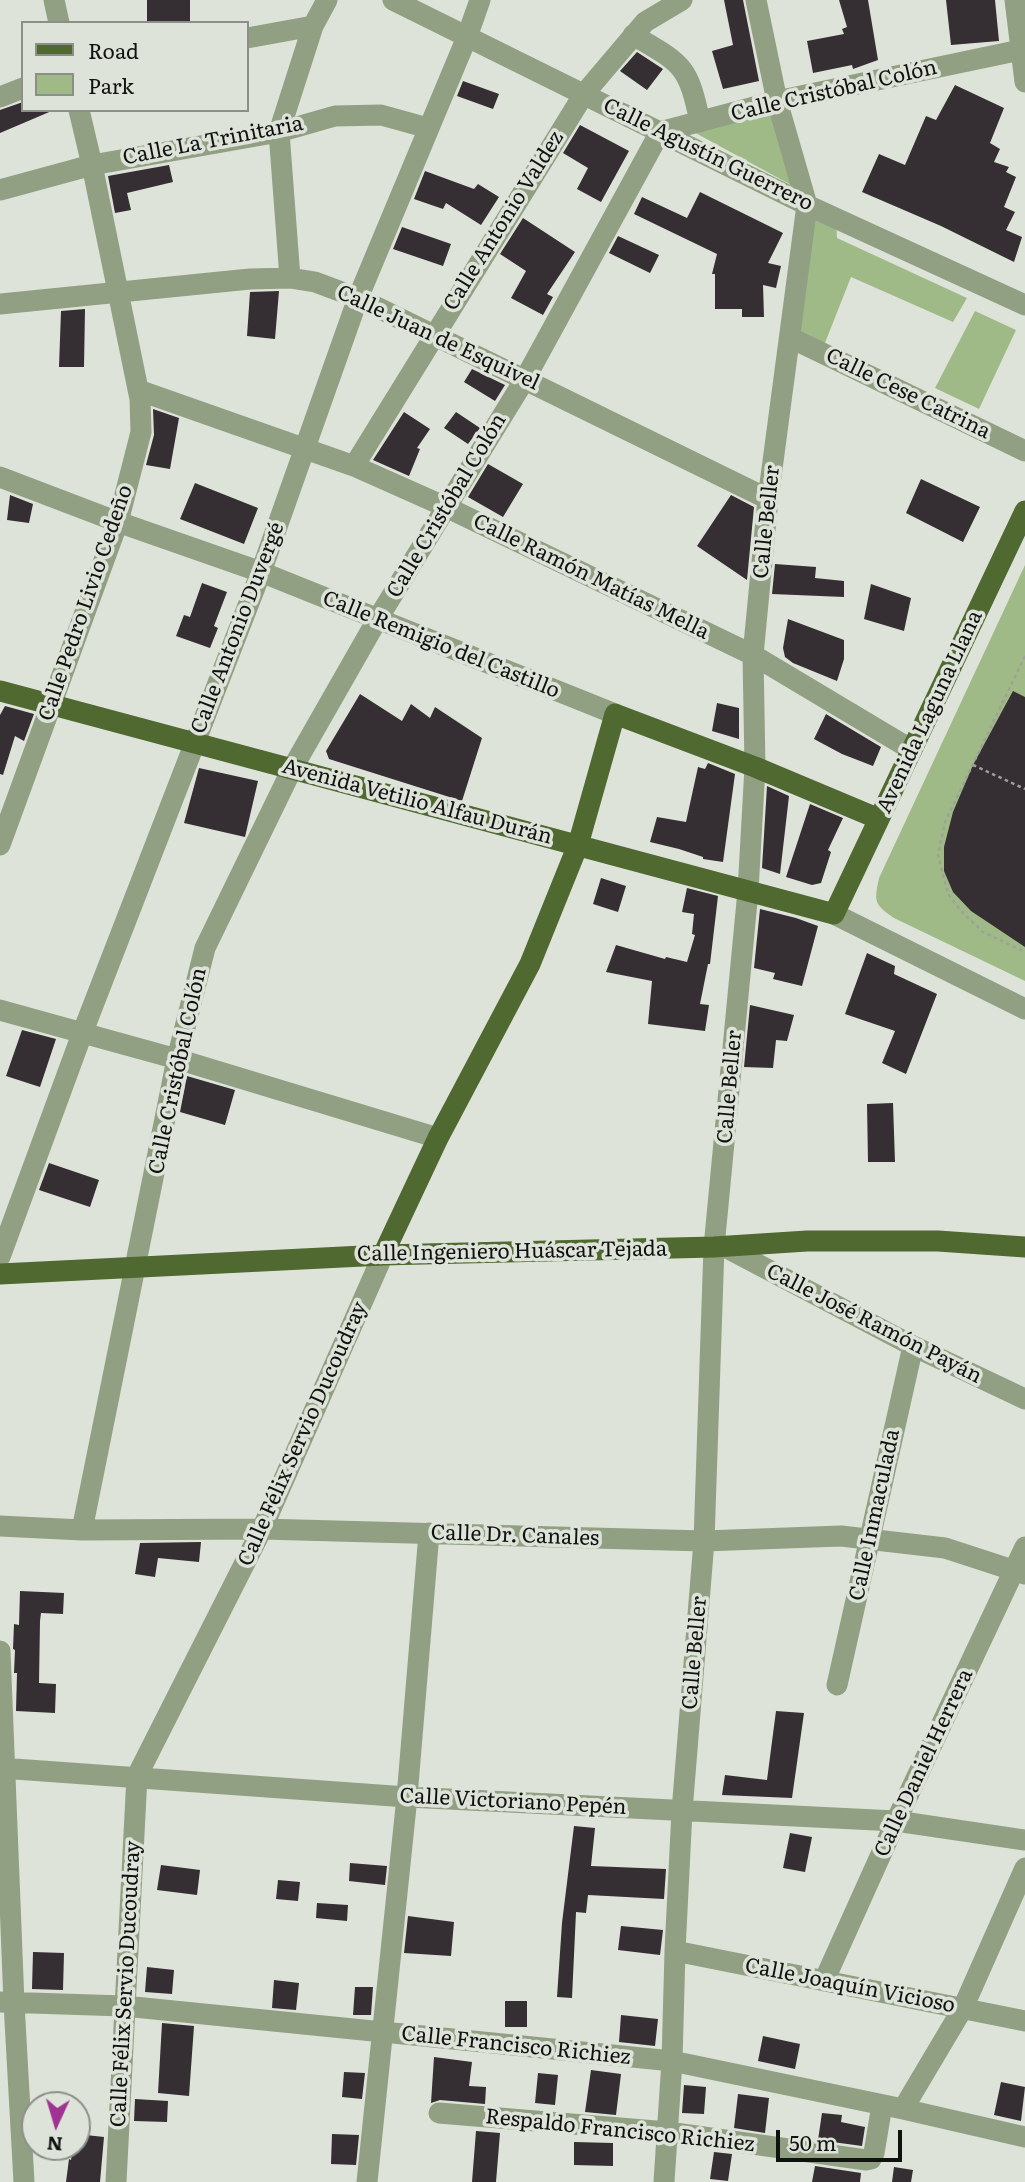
<!DOCTYPE html>
<html>
<head>
<meta charset="utf-8">
<style>
	body { margin:0 }
	#map { position:relative; width:1025px; height:2182px; overflow:hidden; background:#dee3da; font-family:Literata,serif }
	canvas { display:block }
	.legend { position:absolute; left:21px; top:21px; width:228px; height:91px; box-sizing:border-box; background:#dee3da; border:2px solid #8c8f89; margin:0; padding:9px 12px; list-style:none; font-size:21px; color:#10120f }
	.legend li { display:flex; align-items:center; gap:14px; height:35px }
	.legend b { width:35px; border:2px solid #8c8f89 }
	.north { position:absolute; left:21px; top:2091px; width:70px; height:70px; box-sizing:border-box; background:#dee3da; border:2px solid #8c8f89; border-radius:50%; rotate:184deg; font-size:19px; font-weight:700; line-height:28px; text-align:center; color:#10120f }
	.north::after { content:''; display:block; margin:auto; width:24px; height:32px; background:#9f3292; clip-path:polygon(50% 0,100% 100%,50% 72%,0 100%) }
	.scale { position:absolute; left:776px; top:2130px; width:126px; height:32px; box-sizing:border-box; border:4px solid #10120f; border-top:0; padding-left:9px; font-size:21px; line-height:24px; white-space:nowrap; color:#10120f; -webkit-text-stroke:5px #dee3da; paint-order:stroke }
</style>
</head>
<body>
<div id="map">
<canvas width="1025" height="2182"></canvas>
<ul class="legend">
<li><b style="height:9px;background:#4f6931"></b>Road</li>
<li><b style="height:19px;background:#9fba86"></b>Park</li>
</ul>
<div class="north">N</div>
<div class="scale">50 m</div>
</div>
<script>
const c = document.querySelector('canvas').getContext('2d');
c.lineJoin = 'round';
function fill(path, color) { c.fillStyle = color; c.fill(path, 'evenodd'); }
function strokePath(path, color, width, dash) { c.strokeStyle = color; c.lineWidth = width; c.lineCap = dash ? 'butt' : 'round'; c.setLineDash(dash || []); c.stroke(path); }
function drawText(font, color, halo, rows, align = 'center') {
  c.font = font + ' Literata,serif'; c.lineWidth = 7; c.setLineDash([]); c.textBaseline = 'middle'; c.strokeStyle = halo; c.fillStyle = color; for (const [text, x, y, turn = 0] of rows) {
    c.save(); c.translate(x, y); c.rotate((+turn || 0) * Math.PI / 180); c.textAlign = isNaN(turn) ? turn : align; if (halo) c.strokeText(text, 0, 0); c.fillText(text, 0, 0); c.restore();
  }
}
fill(new Path2D(`
	M 776,111 L 793,186 L 690,130 Z
	M 807,205 L 836,218 L 837,238 L 967,298 L 953,322 L 851,277 L 821,353 L 791,338 Z
	M 975,311 L 1016,330 L 979,409 L 935,388 Z
	M 1025,565 L 1025,981 L 894,918 C 874,904 874,902 879,878 Z`), '#9fba86');
fill(new Path2D(`
	M 147,0 L 190,0 L 190,21 L 147,23 Z
	M 724,0 L 743,0 L 759,81 L 723,89 L 712,51 L 733,45 Z
	M 839,0 L 868,0 L 878,60 L 853,69 L 852,65 L 813,73 L 807,41 L 844,34 L 842,29 L 847,27 Z
	M 946,0 L 995,0 L 999,41 L 951,45 Z
	M 637,52 L 663,69 L 647,90 L 620,71 Z
	M 463,81 L 499,94 L 493,109 L 457,96 Z
	M 955,85 L 1004,108 L 990,143 L 1000,149 L 994,162 L 1009,167 L 1006,172 L 1016,177 L 1004,207 L 1015,212 L 1006,230 L 1022,237 L 1014,262 L 941,226 L 862,192 L 879,154 L 905,165 L 926,116 L 936,120 Z
	M 23,102 L 23,110 L 54,110 L 0,133 L 0,110 Z
	M 580,125 L 629,151 L 601,202 L 577,189 L 588,168 L 563,153 Z
	M 169,165 L 173,182 L 127,193 L 131,210 L 115,213 L 108,176 Z
	M 425,171 L 474,189 L 478,184 L 499,197 L 481,225 L 446,203 L 443,209 L 414,199 Z
	M 700,192 L 783,233 L 768,263 L 781,266 L 776,288 L 763,285 L 764,317 L 742,317 L 742,309 L 715,309 L 715,274 L 712,274 L 717,254 L 634,214 L 642,197 L 687,218 Z
	M 523,218 L 575,252 L 547,294 L 553,297 L 543,315 L 511,298 L 526,271 L 500,254 Z
	M 402,227 L 451,244 L 443,266 L 393,249 Z
	M 618,236 L 659,255 L 650,273 L 609,253 Z
	M 279,291 L 275,339 L 247,336 L 250,292 Z
	M 85,309 L 84,367 L 59,367 L 61,311 Z
	M 472,369 L 505,385 L 495,401 L 464,382 Z
	M 153,409 L 179,418 L 170,469 L 146,465 L 154,435 Z
	M 404,412 L 430,429 L 417,448 L 420,449 L 409,476 L 373,460 Z
	M 456,412 L 480,428 L 468,444 L 444,428 Z
	M 488,464 L 523,484 L 503,517 L 468,497 Z
	M 921,479 L 980,507 L 963,542 L 906,513 Z
	M 195,483 L 258,508 L 244,544 L 180,519 Z
	M 10,495 L 33,504 L 29,523 L 7,520 Z
	M 731,495 L 754,507 L 747,580 L 697,546 Z
	M 775,564 L 816,567 L 815,578 L 844,581 L 844,597 L 772,594 Z
	M 202,583 L 227,592 L 214,626 L 218,628 L 210,648 L 176,636 L 184,615 L 190,617 Z
	M 871,584 L 911,598 L 904,631 L 864,619 Z
	M 788,619 L 844,640 L 844,659 L 837,681 L 793,663 L 785,657 L 783,648 Z
	M 1013,691 L 1025,697 L 1025,947 L 971,911 L 953,892 L 944,871 L 944,847 L 953,812 L 973,765 Z
	M 360,694 L 402,721 L 411,704 L 430,718 L 435,707 L 482,738 L 462,801 L 329,759 L 326,751 Z
	M 717,703 L 739,708 L 739,739 L 712,731 Z
	M 5,706 L 34,714 L 24,741 L 15,736 L 3,775 L 0,774 L 0,715 Z
	M 826,714 L 881,747 L 873,766 L 842,754 L 814,739 Z
	M 708,763 L 735,774 L 723,862 L 703,859 L 703,857 L 679,849 L 650,842 L 657,817 L 686,822 L 698,767 L 705,769 Z
	M 199,768 L 258,781 L 245,837 L 184,823 Z
	M 767,786 L 789,796 L 780,874 L 762,868 Z
	M 810,804 L 843,818 L 828,850 L 831,852 L 821,883 L 812,885 L 786,877 Z
	M 601,878 L 626,886 L 618,912 L 593,904 Z
	M 687,888 L 718,896 L 710,964 L 708,964 L 700,1004 L 709,1005 L 705,1031 L 648,1024 L 652,981 L 606,972 L 616,945 L 665,959 L 666,957 L 687,962 L 695,935 L 692,934 L 694,914 L 682,912 Z
	M 760,909 L 796,918 L 818,926 L 802,986 L 773,979 L 775,973 L 754,968 Z
	M 867,953 L 895,966 L 894,974 L 937,994 L 906,1074 L 882,1063 L 895,1031 L 845,1014 Z
	M 750,1005 L 794,1015 L 787,1041 L 776,1040 L 773,1068 L 744,1067 Z
	M 22,1030 L 56,1039 L 40,1087 L 6,1076 Z
	M 187,1076 L 235,1090 L 225,1125 L 180,1112 Z
	M 893,1103 L 895,1162 L 868,1162 L 867,1104 Z
	M 49,1163 L 99,1180 L 90,1207 L 39,1190 Z
	M 201,1542 L 199,1562 L 158,1558 L 155,1577 L 135,1574 L 140,1543 Z
	M 20,1591 L 64,1593 L 63,1614 L 41,1613 L 40,1621 L 39,1683 L 56,1684 L 55,1713 L 16,1711 L 17,1673 L 14,1673 L 15,1650 L 13,1649 L 14,1624 L 19,1625 Z
	M 776,1711 L 804,1713 L 792,1798 L 722,1795 L 725,1775 L 767,1780 Z
	M 574,1826 L 595,1828 L 591,1866 L 666,1869 L 664,1899 L 588,1895 L 586,1913 L 576,1912 L 572,1998 L 557,1997 L 562,1923 Z
	M 790,1833 L 812,1837 L 805,1872 L 783,1868 Z
	M 350,1863 L 387,1866 L 385,1885 L 349,1881 Z
	M 161,1865 L 200,1870 L 197,1895 L 157,1890 Z
	M 278,1880 L 300,1882 L 298,1901 L 276,1899 Z
	M 317,1903 L 348,1905 L 347,1921 L 316,1918 Z
	M 408,1916 L 454,1922 L 451,1956 L 404,1953 Z
	M 621,1926 L 663,1930 L 660,1955 L 618,1950 Z
	M 33,1952 L 64,1953 L 63,1990 L 32,1989 Z
	M 147,1967 L 174,1970 L 172,1994 L 145,1992 Z
	M 274,1980 L 299,1983 L 296,2010 L 272,2008 Z
	M 355,1987 L 373,1987 L 371,2015 L 353,2015 Z
	M 505,2001 L 527,2001 L 527,2027 L 505,2027 Z
	M 621,2015 L 658,2019 L 655,2046 L 619,2042 Z
	M 162,2023 L 194,2026 L 189,2096 L 158,2093 Z
	M 763,2036 L 800,2044 L 795,2069 L 758,2061 Z
	M 434,2057 L 472,2062 L 469,2086 L 486,2087 L 485,2104 L 440,2100 L 431,2103 Z
	M 591,2070 L 621,2074 L 616,2115 L 585,2112 Z
	M 344,2072 L 365,2073 L 362,2099 L 342,2097 Z
	M 538,2073 L 558,2075 L 555,2105 L 535,2103 Z
	M 1001,2082 L 1025,2087 L 1021,2121 L 994,2115 Z
	M 684,2085 L 706,2087 L 704,2114 L 682,2113 Z
	M 738,2094 L 769,2098 L 765,2133 L 734,2128 Z
	M 135,2099 L 168,2101 L 167,2122 L 134,2121 Z
	M 822,2113 L 842,2115 L 841,2122 L 865,2127 L 862,2146 L 818,2140 Z
	M 476,2131 L 500,2133 L 496,2182 L 472,2182 Z
	M 77,2134 L 104,2137 L 100,2182 L 66,2182 L 69,2159 L 71,2160 L 73,2147 L 77,2147 Z
	M 332,2134 L 359,2135 L 356,2165 L 331,2164 Z
	M 574,2142 L 613,2143 L 613,2166 L 574,2165 Z
	M 714,2152 L 732,2154 L 728,2181 L 710,2179 Z
	M 815,2166 L 861,2173 L 860,2182 L 812,2182 Z
	M 894,2167 L 913,2170 L 911,2182 L 892,2182 Z`), '#352e33');
strokePath(new Path2D(`
	M 1025,656 L 945,822 L 938,855 L 948,894 L 961,911 L 983,932 L 1025,952
	M 973,765 L 1025,789`), '#9da19a', 2.5, [3.5, 3.5]);
strokePath(new Path2D(`
	M 54,0 L 59,23
	M 393,0 L 807,205 L 1025,305
	M 1015,0 L 1025,82
	M 633,35 C 682,64 688,64 700,122
	M 247,38 L 313,26
	M 0,97 L 23,88
	M 0,190 L 92,165 L 279,132 L 335,116 L 381,115 L 428,128
	M 290,278 L 279,132 L 313,26 L 327,0
	M 0,304 L 250,279 L 290,278 L 315,282 L 358,298 L 768,499
	M 791,338 L 1025,451
	M 138,390 L 354,466 L 446,507 L 753,655 L 912,750
	M 354,466 L 584,94 L 645,22 L 682,0
	M 0,477 L 118,522 L 261,572 L 615,714
	M 0,845 L 118,522 L 141,432 L 140,399 L 92,165 L 79,110
	M 834,914 L 1025,1009
	M 0,1010 L 177,1059 L 438,1138
	M 725,1247 L 913,1346 L 1025,1399
	M 0,1257 L 82,1034 L 261,572 L 358,298 L 467,37 L 480,0
	M 0,1526 L 82,1530 L 262,1529 L 704,1541 L 841,1536 L 945,1548 L 1025,1574
	M 82,1530 L 177,1059 L 205,948 L 292,769 L 377,620 L 525,379 L 660,132 L 777,101 L 1025,49
	M 0,1651 L 14,2003 L 24,2182
	M 837,1685 L 913,1346
	M 0,1768 L 407,1797 L 896,1821 L 1025,1840
	M 675,1951 L 1025,2021
	M 824,1981 L 896,1821 L 1025,1547
	M 0,2002 L 124,2006 L 672,2061 L 903,2109 L 1025,2137
	M 903,2109 L 963,2008 L 1025,1868
	M 439,2113 L 668,2132 L 866,2160 L 871,2159 L 874,2153 L 882,2105
	M 116,2182 L 137,1776 L 262,1529 L 383,1255
	M 367,2182 L 407,1797 L 429,1533
	M 664,2182 L 672,2061 L 675,1951 L 682,1811 L 704,1541 L 714,1247 L 748,891 L 755,767 L 753,655 L 768,499 L 807,205 L 777,101 L 756,0`), '#91a082', 21);
strokePath(new Path2D(`
	M 0,691 L 834,914 L 1025,511
	M 383,1255 L 438,1138 L 530,964 L 578,845 L 615,714 L 755,767 L 879,819
	M 0,1274 L 383,1255 L 714,1247 L 807,1241 L 938,1241 L 1025,1247`), '#4f6931', 21);
drawText('21px', '#10120f', '#dee3da', [
	["Calle Cristóbal Colón",834,91,-13],
	["Calle La Trinitaria",213,141,-11],
	["Calle Agustín Guerrero",708,155,26],
	["Calle Antonio Valdez",504,221,-58],
	["Calle Juan de Esquivel",438,338,25],
	["Calle Cese Catrina",908,394,26],
	["Calle Cristóbal Colón",447,506,-59],
	["Calle Beller",767,522,-84],
	["Calle Ramón Matías Mella",591,577,26],
	["Calle Pedro Livio Cedeño",86,603,-71],
	["Calle Antonio Duvergé",238,628,-69],
	["Calle Remigio del Castillo",441,645,22],
	["Avenida Laguna Llana",930,712,-65],
	["Avenida Vetilio Alfau Durán",417,802,15],
	["Calle Cristóbal Colón",178,1071,-78],
	["Calle Beller",730,1087,-85],
	["Calle Ingeniero Huáscar Tejada",512,1252,-1],
	["Calle José Ramón Payán",874,1324,27],
	["Calle Félix Servio Ducoudray",303,1434,-66],
	["Calle Inmaculada",875,1515,-78],
	["Calle Dr. Canales",515,1536,2],
	["Calle Beller",695,1653,-85],
	["Calle Daniel Herrera",924,1763,-65],
	["Calle Victoriano Pepén",513,1802,3],
	["Calle Félix Servio Ducoudray",126,1984,-87],
	["Calle Joaquín Vicioso",850,1986,11],
	["Calle Francisco Richiez",516,2046,6],
	["Respaldo Francisco Richiez",620,2131,6]
]);
</script>
</body>
</html>
